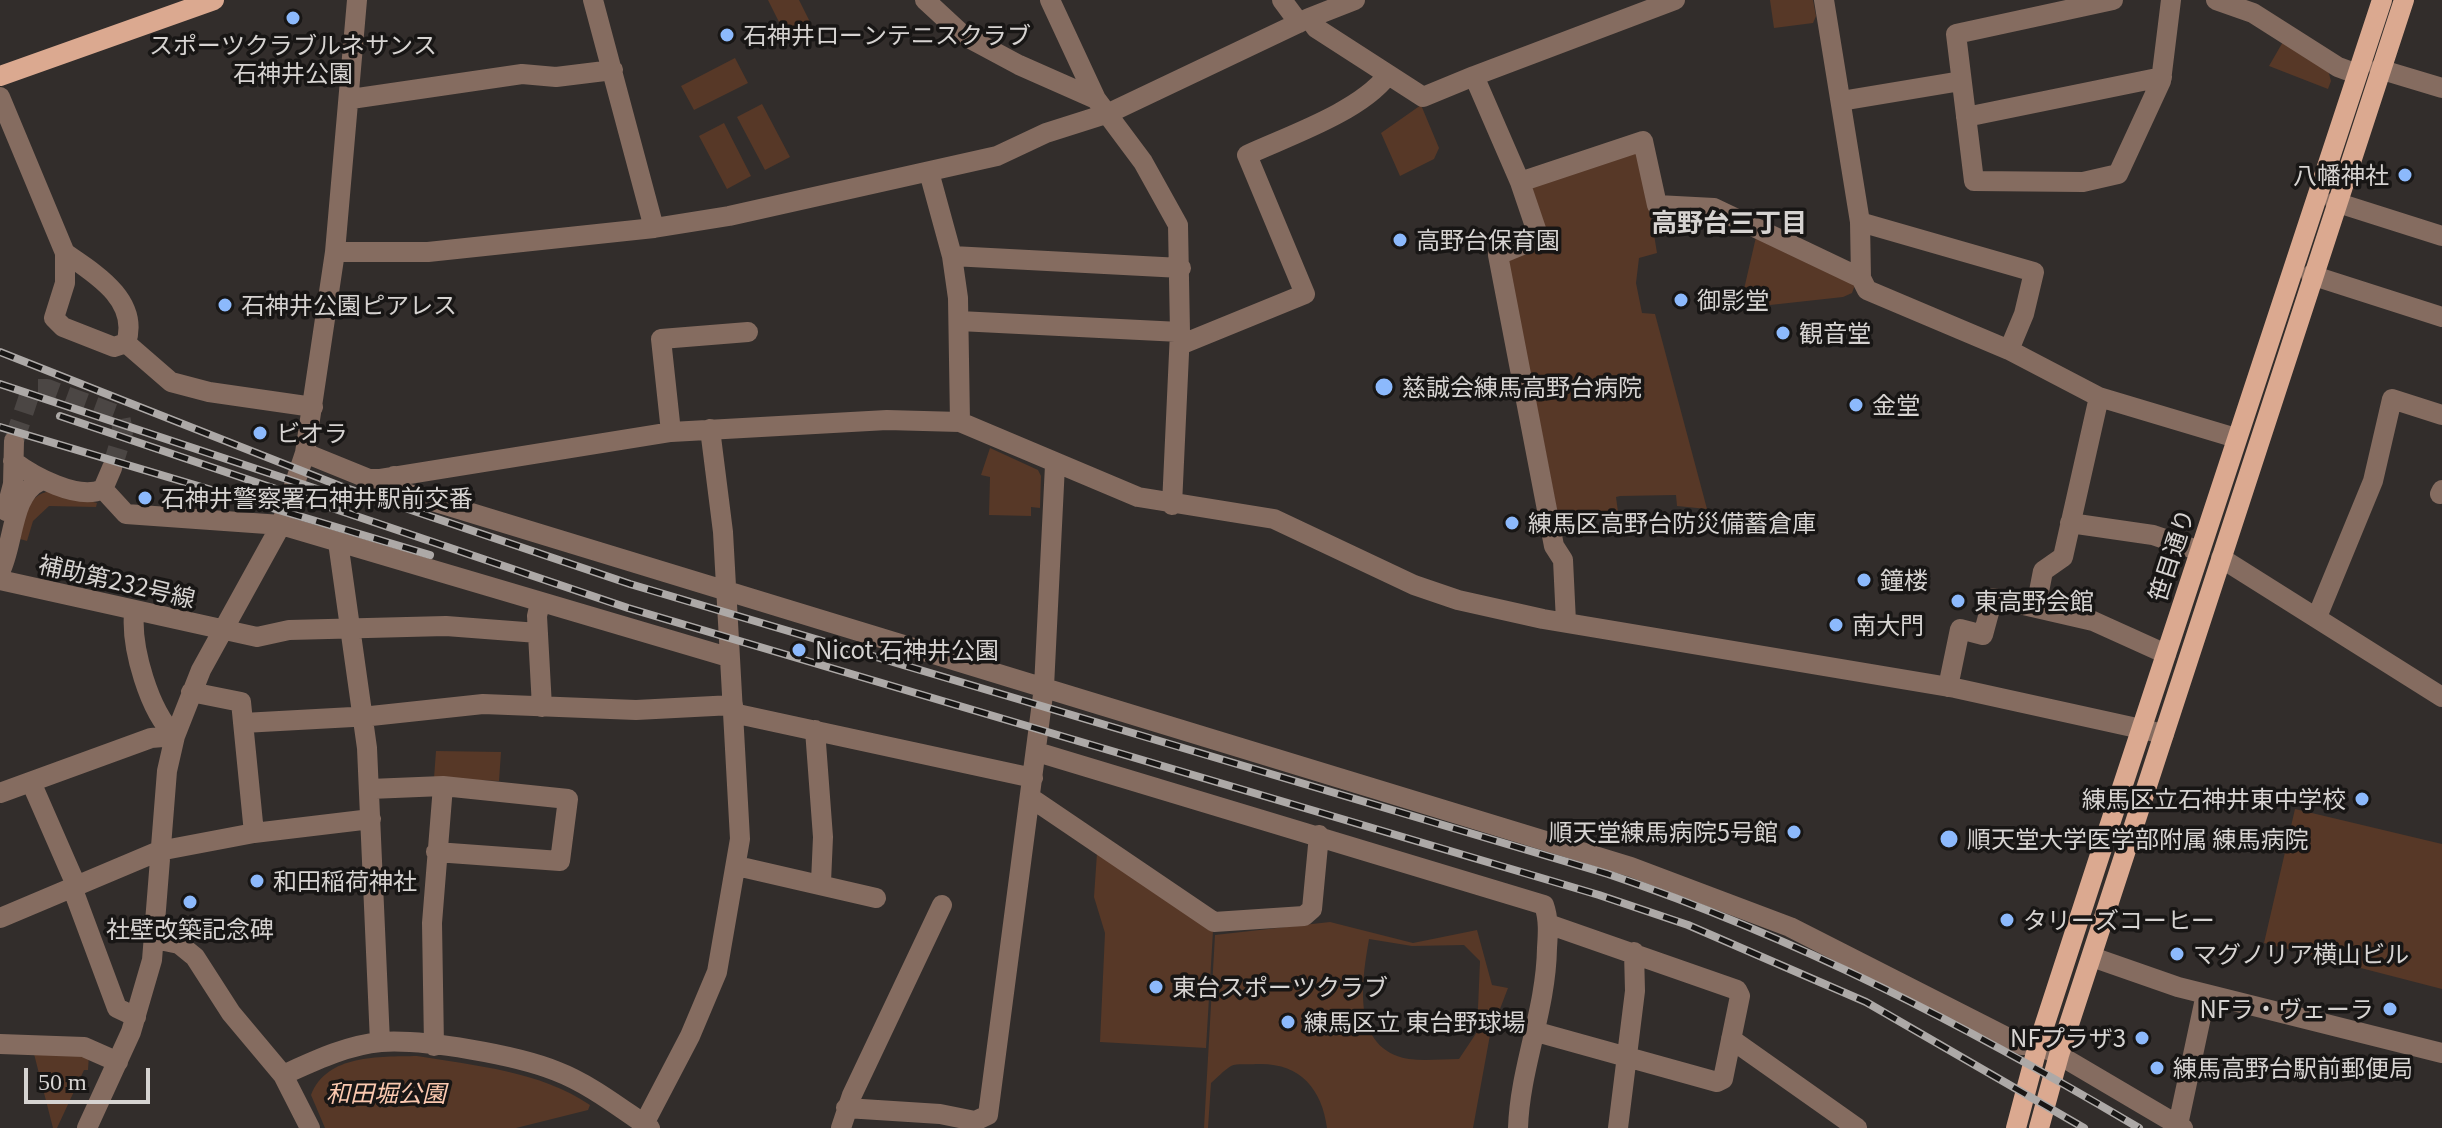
<!DOCTYPE html>
<html>
<head>
<meta charset="utf-8">
<style>
	body { margin:0 }
	#map { position:relative; width:2442px; height:1128px; overflow:hidden; background:#322d2b; font-family:Georgia,serif }
	canvas { display:block }
	.scale { position:absolute; left:24px; top:1068px; width:126px; height:36px; box-sizing:border-box; border:4px solid #d6d3d1; border-top:0; padding-left:10px; font-size:24px; line-height:28px; white-space:nowrap; color:#d6d3d1; -webkit-text-stroke:6px #181615; paint-order:stroke }
</style>
</head>
<body>
<div id="map">
<canvas width="2442" height="1128"></canvas>
<div class="scale">50 m</div>
</div>
<script>
const c = document.querySelector('canvas').getContext('2d');
c.lineJoin = 'round';
function fill(path, color) { c.fillStyle = color; c.fill(path, 'evenodd'); }
function strokePath(path, color, width, dash) { c.strokeStyle = color; c.lineWidth = width; c.lineCap = dash ? 'butt' : 'round'; c.setLineDash(dash || []); c.stroke(path); }
function drawText(font, color, halo, rows, align = 'center') {
  c.font = font + ' Georgia,"Noto Sans JP",serif'; c.lineWidth = 7; c.setLineDash([]); c.textBaseline = 'middle'; c.strokeStyle = halo; c.fillStyle = color; for (const [text, x, y, turn = 0] of rows) {
    c.save(); c.translate(x, y); c.rotate((+turn || 0) * Math.PI / 180); c.textAlign = isNaN(turn) ? turn : align; if (halo) c.strokeText(text, 0, 0); c.fillText(text, 0, 0); c.restore();
  }
}
fill(new Path2D(`
	M 768,0 L 799,0 L 812,26 L 787,38 Z
	M 1770,0 L 1813,0 L 1816,16 L 1813,23 L 1774,28 Z
	M 2284,40 L 2328,70 L 2331,81 L 2328,89 L 2269,66 Z
	M 735,58 L 748,83 L 694,110 L 681,86 Z
	M 762,104 L 790,157 L 765,170 L 737,117 Z
	M 1421,105 L 1439,148 L 1434,159 L 1400,176 L 1381,133 Z
	M 724,123 L 751,176 L 727,189 L 699,136 Z
	M 1636,150 L 1641,154 L 1657,253 L 1639,258 L 1636,283 L 1642,313 L 1655,314 L 1707,509 L 1677,506 L 1676,495 L 1620,496 L 1616,497 L 1618,512 L 1558,516 L 1508,260 L 1545,240 L 1531,184 Z
	M 1756,237 L 1855,285 L 1852,293 L 1843,297 L 1761,306 L 1742,298 Z
	M 990,448 L 1038,470 L 1041,476 L 1040,508 L 1031,507 L 1031,516 L 989,515 L 990,477 L 981,475 Z
	M 51,491 L 97,503 L 96,507 L 49,506 L 33,521 L 27,541 L 20,539 C 25,518 25,495 51,491 Z
	M 436,751 L 501,752 L 499,781 L 434,778 Z
	M 2295,809 L 2442,844 L 2442,989 L 2264,943 Z
	M 1097,853 L 1213,931 L 1206,1048 L 1100,1042 L 1105,933 L 1094,897 Z
	M 1330,922 L 1413,943 L 1477,930 L 1492,985 L 1508,988 L 1490,1035 L 1473,1128 L 1327,1128 C 1322,1088 1299,1062 1256,1064 C 1249,1065 1237,1063 1231,1066 C 1224,1070 1217,1078 1211,1083 L 1208,1128 L 1204,1128 L 1215,935 ZM 1369,939 L 1412,946 L 1464,945 L 1480,961 L 1477,1032 L 1459,1059 C 1443,1059 1425,1061 1409,1059 C 1350,1049 1362,980 1369,939 Z
	M 33,1050 L 89,1055 L 88,1070 L 84,1070 L 57,1128 L 53,1128 Z
	M 417,1056 C 476,1066 540,1071 590,1105 L 588,1110 L 516,1128 L 325,1128 L 311,1095 C 327,1054 379,1057 417,1056 Z`), '#573827');
strokePath(new Path2D(`
	M 14,441 L 30,393 L 35,389 L 47,389 L 120,416 L 123,432 L 112,468`), '#4b4644', 20, [20, 10]);
strokePath(new Path2D(`
	M 593,0 L 654,228
	M 925,0 L 963,35 L 1019,65 L 1096,99 L 1143,162 L 1178,225 L 1180,332 L 1172,505
	M 1050,0 L 1096,99
	M 1282,0 L 1299,23
	M 1824,0 L 1860,222 L 1861,278
	M 2113,0 L 1956,34 L 1974,181 L 2083,182 L 2118,174 L 2161,81 L 2171,0
	M 2216,0 L 2253,13 L 2338,67 L 2357,74
	M 1309,18 L 1316,28 L 1423,97 L 1474,76 L 1520,182 L 1539,238 L 1498,255 L 1554,546 L 1563,560 L 1566,622
	M 2379,69 L 2442,88
	M 1474,76 L 1675,0
	M 0,97 L 65,253 L 65,283 L 54,318 L 63,327 L 114,347 L 126,343
	M 351,99 L 522,74 L 556,77 L 613,70
	M 1841,101 L 1961,81
	M 1966,117 L 2162,77
	M 929,172 L 952,256 L 958,298 L 960,422
	M 1520,182 L 1643,141 L 1657,205 L 1714,208 L 1861,278 L 1867,290 L 2009,350 L 2099,397 L 2236,438
	M 2335,202 L 2442,236
	M 1860,222 L 2034,272 L 2024,314 L 2009,350
	M 335,252 L 428,252 L 654,228 L 729,216 L 997,156 L 1046,133 L 1109,113 L 1309,18 L 1355,0
	M 65,253 C 94,273 140,300 126,343
	M 952,256 L 1181,268
	M 2311,275 L 2442,317
	M 959,321 L 1180,332
	M 126,343 L 171,382 L 209,392 L 313,407
	M 1180,345 L 1305,294 L 1247,155 C 1288,136 1359,112 1387,76
	M 671,432 L 661,339 L 748,332
	M 305,453 L 369,479 L 379,479 L 671,432 L 887,420 L 960,422 L 1138,497 L 1274,519 L 1414,585 L 1458,600 L 1543,619 L 1955,688 L 2164,734
	M 13,461 C 33,476 78,501 103,489 L 112,468
	M 394,476 L 399,488 L 406,493 L 1631,867 L 1790,927 L 2022,1045 L 2038,1045 L 2059,1055 L 2183,1128
	M 103,489 L 126,514 L 281,525 L 728,657
	M 2440,494 L 2442,490
	M 6,511 L 13,484 L 14,441
	M 2070,523 L 2153,535 L 2200,551
	M 338,542 L 367,748 L 380,1042
	M 2221,558 L 2442,697
	M 0,572 C 14,545 11,494 40,481
	M 0,580 L 257,637 L 289,630 L 446,626 L 538,633
	M 540,603 L 537,616 L 542,707
	M 2036,607 L 2043,571 L 2063,557 L 2099,397
	M 134,613 C 131,648 149,711 175,736
	M 2317,617 L 2373,481 L 2392,399 L 2442,415
	M 1948,687 L 1960,629 L 1983,635 L 1993,598 L 2093,621 L 2166,654
	M 191,692 L 241,702 L 254,833
	M 733,713 L 1033,778
	M 243,723 L 371,716 L 483,704 L 636,710 L 733,705
	M 815,730 L 823,837 L 821,882
	M 1037,752 L 1544,905 C 1549,919 1548,934 1547,948 C 1546,1011 1520,1067 1518,1128
	M 31,782 L 76,885
	M 370,789 L 443,786 L 568,799 L 560,861 L 436,852
	M 0,793 L 151,738 L 175,736
	M 1031,798 L 1214,922 L 1304,916 L 1312,909 L 1319,835
	M 737,866 L 876,898
	M 72,887 L 117,1008 L 136,1017
	M 0,918 L 159,851 L 254,833 L 371,819
	M 155,939 L 179,944 L 195,957 L 231,1013 L 283,1075 L 310,1128
	M 2092,957 L 2178,987 L 2442,1053
	M 1537,1032 L 1717,1082 L 1723,1079 L 1740,996 L 1737,990 L 1548,924
	M 1731,1039 L 1857,1128
	M 0,1044 L 84,1047 L 118,1062
	M 434,1046 L 432,923 L 443,786
	M 283,1075 C 314,1061 347,1045 381,1042 C 425,1039 516,1055 556,1071 C 590,1084 620,1108 650,1128
	M 846,1108 L 940,1114 L 975,1121
	M 644,1124 L 690,1036 L 717,972 L 740,839 L 723,532 L 710,429
	M 2178,1125 L 2206,994
	M 87,1128 L 131,1032 L 152,960 L 167,771 L 175,736 L 201,670 L 281,525 L 305,453 L 335,252 L 357,0
	M 841,1128 L 852,1095 L 942,905
	M 972,1128 L 975,1121 L 988,1115 L 1044,687 L 1055,465
	M 1618,1128 L 1635,991 L 1634,952`), '#856c60', 20);
strokePath(new Path2D(`
	M 0,76 L 214,0
	M 2016,1128 L 2038,1045 L 2109,827 L 2382,0
	M 2039,1128 L 2059,1055 L 2404,0`), '#dba990', 20);
const rail = new Path2D(`
	M 0,352 L 340,486 L 630,584 L 1608,874 C 1798,938 1967,1026 2139,1128
	M 0,384 L 323,491
	M 60,416 L 628,608 L 1599,895 L 1688,925 L 1866,1002 L 2084,1128
	M 0,427 L 430,555`);
strokePath(rail, '#ada9a7', 8);
strokePath(rail, '#181615', 5, [15]);
for (const [x, y, r, color] of [
	[293,18,8,"#8cb9fc"],
	[727,35,8,"#8cb9fc"],
	[2405,175,8,"#8cb9fc"],
	[1400,240,8,"#8cb9fc"],
	[1681,300,8,"#8cb9fc"],
	[225,305,8,"#8cb9fc"],
	[1783,333,8,"#8cb9fc"],
	[1384,387,10,"#8cb9fc"],
	[1856,405,8,"#8cb9fc"],
	[260,433,8,"#8cb9fc"],
	[145,498,8,"#8cb9fc"],
	[1512,523,8,"#8cb9fc"],
	[1864,580,8,"#8cb9fc"],
	[1958,601,8,"#8cb9fc"],
	[1836,625,8,"#8cb9fc"],
	[799,650,8,"#8cb9fc"],
	[2362,799,8,"#8cb9fc"],
	[1794,832,8,"#8cb9fc"],
	[1949,839,10,"#8cb9fc"],
	[257,881,8,"#8cb9fc"],
	[190,902,8,"#8cb9fc"],
	[2007,920,8,"#8cb9fc"],
	[2177,954,8,"#8cb9fc"],
	[1156,987,8,"#8cb9fc"],
	[2390,1009,8,"#8cb9fc"],
	[1288,1022,8,"#8cb9fc"],
	[2142,1038,8,"#8cb9fc"],
	[2157,1068,8,"#8cb9fc"]
]) { const dot = new Path2D(); dot.arc(x, y, r, 0, 2 * Math.PI); c.fillStyle = color; c.fill(dot); strokePath(dot, '#181615', 3); }
drawText('24px', '#d6d3d1', '#181615', [
	["石神井ローンテニスクラブ",743,35],
	["スポーツクラブルネサンス",293,45,"center"],
	["石神井公園",293,73,"center"],
	["八幡神社",2389,175,"right"],
	["高野台保育園",1416,240],
	["御影堂",1697,300],
	["石神井公園ピアレス",241,305],
	["観音堂",1799,333],
	["慈誠会練馬高野台病院",1402,387],
	["金堂",1872,405],
	["ビオラ",276,433],
	["石神井警察署石神井駅前交番",161,498],
	["練馬区高野台防災備蓄倉庫",1528,523],
	["鐘楼",1880,580],
	["東高野会館",1974,601],
	["南大門",1852,625],
	["Nicot 石神井公園",815,650],
	["練馬区立石神井東中学校",2346,799,"right"],
	["順天堂練馬病院5号館",1778,832,"right"],
	["順天堂大学医学部附属 練馬病院",1967,839],
	["和田稲荷神社",273,881],
	["タリーズコーヒー",2023,920],
	["社壁改築記念碑",190,929,"center"],
	["マグノリア横山ビル",2193,954],
	["東台スポーツクラブ",1172,987],
	["NFラ・ヴェーラ",2374,1009,"right"],
	["練馬区立 東台野球場",1304,1022],
	["NFプラザ3",2126,1038,"right"],
	["練馬高野台駅前郵便局",2173,1068]
], 'left');
drawText('24px', '#d6d3d1', '#181615', [
	["笹目通り",2171,555,-72],
	["補助第232号線",117,581,13]
]);
drawText('italic 24px', '#fbc9b0', '#181615', [
	["和田堀公園",386,1093]
]);
drawText('bold 26px', '#d6d3d1', '#181615', [
	["高野台三丁目",1729,222]
]);
</script>
</body>
</html>
